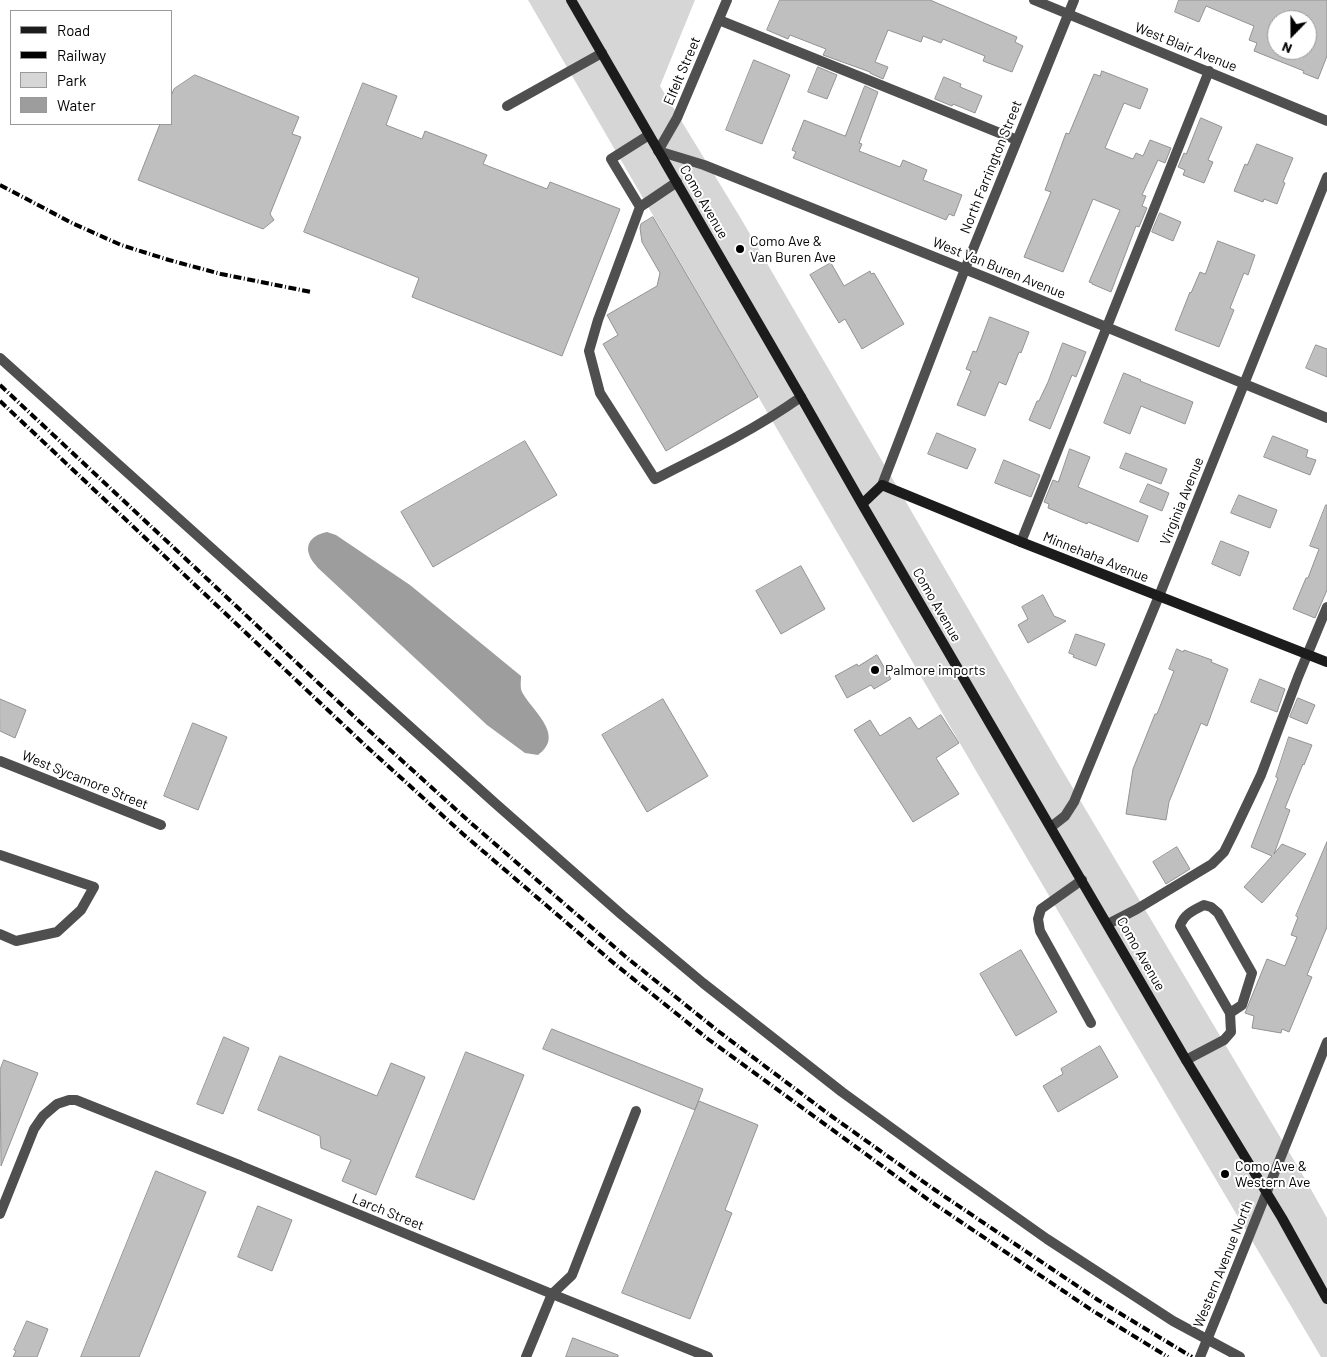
<!DOCTYPE html>
<html>
<head>
<meta charset="utf-8">
<style>
	body { margin:0 }
	#map { position:relative; width:1327px; height:1357px; overflow:hidden; background:#fff; font-family:Barlow,sans-serif }
	canvas { display:block }
	.legend { position:absolute; left:10px; top:10px; width:162px; height:115px; box-sizing:border-box; background:#fff; border:1px solid #999; margin:0; padding:6px 9px; list-style:none; font-size:15px; color:#000 }
	.legend li { display:flex; align-items:center; gap:10px; height:25px }
	.legend b { width:25px; border:1px solid #999 }
	.north { position:absolute; left:1267px; top:10px; width:50px; height:50px; box-sizing:border-box; background:#fff; border:1px solid #999; border-radius:50%; rotate:202deg; font-size:14px; font-weight:700; line-height:20px; text-align:center; color:#000 }
	.north::after { content:''; display:block; margin:auto; width:18px; height:22px; background:#000; clip-path:polygon(50% 0,100% 100%,50% 72%,0 100%) }
</style>
</head>
<body>
<div id="map">
<canvas width="1327" height="1357"></canvas>
<ul class="legend">
<li><b style="height:6px;background:#1c1c1c"></b>Road</li>
<li><b style="height:6px;background:#000"></b>Railway</li>
<li><b style="height:14px;background:#d6d6d6"></b>Park</li>
<li><b style="height:14px;background:#9d9d9d"></b>Water</li>
</ul>
<div class="north">N</div>
</div>
<script>
const c = document.querySelector('canvas').getContext('2d');
c.lineJoin = 'round';
function fill(path, color) { c.fillStyle = color; c.fill(path, 'evenodd'); }
function strokePath(path, color, width, dash) { c.strokeStyle = color; c.lineWidth = width; c.lineCap = dash ? 'butt' : 'round'; c.setLineDash(dash || []); c.stroke(path); }
function drawText(font, color, halo, rows, align = 'center') {
  c.font = font + ' Barlow,sans-serif'; c.lineWidth = 4; c.setLineDash([]); c.textBaseline = 'middle'; c.strokeStyle = halo; c.fillStyle = color; for (const [text, x, y, turn = 0] of rows) {
    c.save(); c.translate(x, y); c.rotate((+turn || 0) * Math.PI / 180); c.textAlign = isNaN(turn) ? turn : align; if (halo) c.strokeText(text, 0, 0); c.fillText(text, 0, 0); c.restore();
  }
}
fill(new Path2D(`
	M 528,0 L 695,0 L 660,86 L 740,217 L 1058,763 L 1308,1184 L 1327,1218 L 1327,1357 L 1321,1357 C 1053,906 791,453 528,0 Z`), '#d6d6d6');
fill(new Path2D(`
	M 327,532 L 336,535 L 410,585 L 521,676 C 521,681 520,688 522,692 C 532,711 566,735 538,755 L 525,753 L 487,725 L 318,568 C 315,564 310,559 309,554 C 305,541 316,534 327,532 Z`), '#9d9d9d');
const building = new Path2D(`
	M 780,0 L 930,0 L 1017,37 L 1015,42 L 1023,46 L 1012,72 L 983,61 L 985,56 L 943,39 L 941,43 L 923,36 L 921,42 L 888,30 L 875,62 L 888,67 L 883,79 L 870,73 L 870,72 L 823,55 L 826,49 L 790,35 L 788,39 L 767,30 Z
	M 1179,0 L 1327,0 L 1327,56 L 1318,79 L 1303,73 L 1304,71 L 1254,51 L 1257,43 L 1249,40 L 1254,26 L 1206,6 L 1199,22 L 1175,12 ZM 1277,20 L 1307,20 L 1307,50 L 1277,50 Z
	M 754,60 L 790,75 L 762,144 L 726,130 Z
	M 818,67 L 837,75 L 827,99 L 808,92 Z
	M 1102,71 L 1148,89 L 1140,109 L 1124,103 L 1105,148 L 1133,159 L 1136,153 L 1143,156 L 1150,140 L 1171,148 L 1165,163 L 1158,160 L 1142,195 L 1146,196 L 1142,206 L 1147,208 L 1139,227 L 1136,226 L 1111,292 L 1092,284 L 1092,283 L 1089,282 L 1120,210 L 1093,199 L 1063,272 L 1024,257 L 1051,192 L 1045,190 L 1066,133 L 1069,134 L 1094,74 L 1100,76 Z
	M 195,75 L 299,117 L 292,134 L 301,137 L 270,214 L 274,220 L 263,229 L 138,180 L 160,124 L 171,124 L 171,96 L 174,89 Z
	M 944,77 L 961,84 L 960,87 L 982,96 L 975,113 L 953,104 L 952,106 L 935,99 Z
	M 363,83 L 397,96 L 386,125 L 422,139 L 425,131 L 487,155 L 483,164 L 547,189 L 550,182 L 620,209 L 562,356 L 412,297 L 419,278 L 304,232 Z
	M 865,86 L 878,92 L 859,143 L 862,144 L 859,151 L 900,167 L 903,160 L 927,170 L 923,180 L 962,195 L 954,216 L 949,214 L 946,220 L 793,158 L 796,152 L 792,150 L 804,120 L 845,136 Z
	M 1201,118 L 1222,127 L 1208,160 L 1213,162 L 1204,183 L 1183,175 L 1185,170 L 1178,167 L 1184,153 L 1186,154 Z
	M 1257,144 L 1293,158 L 1283,182 L 1285,183 L 1277,204 L 1264,199 L 1263,202 L 1234,191 L 1245,164 L 1247,165 Z
	M 1160,213 L 1181,222 L 1173,241 L 1152,232 Z
	M 653,217 L 758,397 L 666,451 L 603,344 L 618,335 L 607,315 L 657,286 L 660,273 L 642,242 L 640,228 L 641,224 Z
	M 1218,241 L 1255,255 L 1248,275 L 1244,273 L 1230,308 L 1234,310 L 1219,347 L 1175,330 L 1190,292 L 1191,293 L 1200,272 L 1205,274 Z
	M 831,263 L 844,286 L 870,271 L 871,274 L 874,273 L 904,324 L 862,349 L 845,319 L 839,323 L 810,275 Z
	M 990,317 L 1029,332 L 1021,353 L 1019,352 L 1006,385 L 999,382 L 985,416 L 957,405 L 971,371 L 966,369 L 973,351 L 976,352 Z
	M 1063,343 L 1086,352 L 1076,377 L 1072,375 L 1050,429 L 1029,420 L 1037,401 L 1039,401 L 1048,382 Z
	M 1316,345 L 1327,349 L 1327,377 L 1306,368 Z
	M 1124,373 L 1141,380 L 1140,381 L 1193,402 L 1185,424 L 1141,406 L 1130,434 L 1104,423 Z
	M 937,433 L 976,449 L 967,469 L 928,454 Z
	M 1273,436 L 1308,450 L 1306,457 L 1316,460 L 1310,475 L 1264,457 Z
	M 525,441 L 557,495 L 433,567 L 401,512 Z
	M 1070,449 L 1090,457 L 1078,487 L 1148,516 L 1138,542 L 1088,522 L 1087,524 L 1048,508 L 1049,504 L 1044,502 L 1053,480 L 1058,482 Z
	M 1126,453 L 1167,469 L 1161,484 L 1120,468 Z
	M 1004,460 L 1040,475 L 1031,497 L 995,483 Z
	M 1148,484 L 1169,493 L 1162,511 L 1140,502 Z
	M 1239,495 L 1277,510 L 1270,528 L 1231,513 Z
	M 1326,505 L 1327,505 L 1327,590 L 1315,618 L 1293,609 L 1306,578 L 1308,578 L 1319,549 L 1310,546 Z
	M 1221,541 L 1249,552 L 1240,576 L 1212,564 Z
	M 801,566 L 825,609 L 781,634 L 756,591 Z
	M 1043,595 L 1054,616 L 1066,621 L 1028,643 L 1018,625 L 1028,619 L 1022,607 Z
	M 1076,634 L 1105,644 L 1096,666 L 1073,657 L 1074,655 L 1069,653 Z
	M 1177,649 L 1183,652 L 1184,650 L 1212,660 L 1211,662 L 1228,669 L 1207,726 L 1201,723 L 1188,755 L 1169,802 L 1166,820 L 1126,814 L 1133,769 L 1155,714 L 1157,714 L 1174,671 L 1169,669 Z
	M 877,655 L 891,679 L 874,689 L 871,685 L 847,698 L 835,676 L 857,664 L 858,666 Z
	M 1260,679 L 1285,689 L 1277,712 L 1251,702 Z
	M 1298,698 L 1315,705 L 1307,724 L 1290,717 Z
	M 0,699 L 26,710 L 15,738 L 0,731 Z
	M 663,699 L 708,776 L 647,812 L 602,735 Z
	M 941,715 L 959,743 L 936,758 L 959,794 L 913,822 L 854,730 L 870,720 L 880,736 L 910,717 L 918,729 Z
	M 193,723 L 227,737 L 198,810 L 164,796 Z
	M 1289,737 L 1312,745 L 1304,765 L 1303,764 L 1285,808 L 1290,810 L 1274,854 L 1282,844 L 1306,854 L 1262,903 L 1244,887 L 1272,856 L 1251,847 L 1278,778 L 1276,777 Z
	M 1327,842 L 1327,927 L 1307,975 L 1312,977 L 1289,1032 L 1282,1029 L 1281,1033 L 1252,1028 L 1254,1016 L 1245,1013 L 1267,959 L 1285,966 L 1297,937 L 1291,935 L 1298,917 L 1296,916 Z
	M 1177,847 L 1190,869 L 1166,884 L 1153,862 Z
	M 1021,950 L 1057,1012 L 1016,1036 L 980,974 Z
	M 552,1029 L 703,1089 L 695,1110 L 543,1049 Z
	M 224,1037 L 249,1048 L 223,1114 L 197,1104 Z
	M 1100,1046 L 1118,1077 L 1058,1112 L 1043,1086 L 1063,1074 L 1061,1069 Z
	M 466,1052 L 524,1075 L 474,1200 L 416,1177 Z
	M 280,1056 L 377,1096 L 391,1063 L 425,1077 L 376,1195 L 342,1181 L 351,1160 L 321,1148 L 320,1136 L 258,1110 Z
	M 4,1060 L 38,1073 L 1,1166 L 0,1070 Z
	M 699,1101 L 758,1125 L 725,1210 L 732,1213 L 690,1319 L 622,1293 Z
	M 156,1171 L 206,1192 L 139,1357 L 81,1357 Z
	M 258,1206 L 292,1220 L 272,1271 L 238,1257 Z
	M 27,1321 L 48,1329 L 37,1357 L 13,1357 L 16,1351 L 14,1350 Z
	M 573,1338 L 618,1355 L 618,1357 L 566,1357 Z`);
fill(building, '#bfbfbf');
strokePath(building, '#939393', 1);
strokePath(new Path2D(`
	M 719,20 L 1017,140
	M 507,106 L 602,53
	M 677,182 L 640,207 L 598,320 L 589,351 L 600,393 L 655,479 C 705,454 756,429 801,397
	M 640,207 L 611,159 L 649,135
	M 0,358 L 496,804 L 622,915 L 703,983 L 842,1092 L 948,1169 L 1047,1239 L 1173,1321 L 1240,1357
	M 1021,542 L 1209,71
	M 0,855 L 94,887 L 81,910 L 57,932 L 16,941 L 0,934
	M 1082,880 L 1041,909 L 1038,919 L 1040,931 L 1091,1023
	M 1108,924 L 1137,909 L 1212,864 L 1224,852 L 1233,834 L 1261,775 L 1298,677 L 1327,607
	M 1186,1060 L 1224,1040 L 1231,1032 L 1230,1013 L 1180,926 C 1184,914 1194,910 1204,905 L 1211,907 L 1218,913 L 1252,973 L 1242,1005 L 1230,1013
	M 0,1214 L 34,1129 L 43,1116 L 57,1104 L 69,1100 L 76,1100 L 239,1165
	M 552,1294 L 572,1275 L 636,1111`), '#4f4f4f', 10);
strokePath(new Path2D(`
	M 727,0 L 677,118 L 658,151 L 704,165 L 992,280 L 1327,418
	M 1034,0 L 1327,121
	M 882,485 L 965,269 L 1074,0
	M 0,761 L 161,825
	M 1051,827 L 1065,816 L 1074,802 L 1159,596 L 1327,177
	M 239,1165 L 552,1294 L 708,1357
	M 526,1357 L 552,1294`), '#4f4f4f', 10);
strokePath(new Path2D(`
	M 1225,1296 L 1327,1042`), '#4f4f4f', 10);
strokePath(new Path2D(`
	M 571,0 L 801,397 L 862,504 L 1186,1060 L 1282,1218 L 1327,1299
	M 862,504 L 882,485 L 1021,542 L 1327,662`), '#1c1c1c', 10);
strokePath(new Path2D(`
	M 0,185 L 72,223 L 121,245 L 169,260 L 221,274 L 311,292
	M 0,385 L 376,737 L 472,824 L 626,957 L 718,1031 L 830,1115 L 935,1190 L 1098,1300 L 1192,1357
	M 0,401 L 367,747 L 463,834 L 616,965 L 708,1039 L 930,1201 L 1093,1311 L 1168,1357`), '#000', 4, [8, 2.5, 1, 2.5]);
strokePath(new Path2D(`
	M 1200,1357 L 1225,1296`), '#4f4f4f', 10);
for (const [x, y, r, color] of [
	[740,249,5,"#000"],
	[875,670,5,"#000"],
	[1225,1174,5,"#000"]
]) { const dot = new Path2D(); dot.arc(x, y, r, 0, 2 * Math.PI); c.fillStyle = color; c.fill(dot); strokePath(dot, '#fff', 2); }
drawText('14px', '#000', '#fff', [
	["West Blair Avenue",1186,47,22],
	["Elfelt Street",682,71,-67],
	["North Farrington Street",991,167,-68],
	["Como Avenue",704,202,60],
	["West Van Buren Avenue",999,268,22],
	["Virginia Avenue",1182,501,-68],
	["Minnehaha Avenue",1096,557,22],
	["Como Avenue",937,605,60],
	["West Sycamore Street",85,780,22],
	["Como Avenue",1141,954,60],
	["Larch Street",388,1212,22],
	["Western Avenue North",1223,1264,-68]
]);
drawText('14px', '#000', '#fff', [
	["Como Ave &",750,241],
	["Van Buren Ave",750,257],
	["Palmore imports",885,670],
	["Como Ave &",1235,1166],
	["Western Ave",1235,1182]
], 'left');
</script>
</body>
</html>
